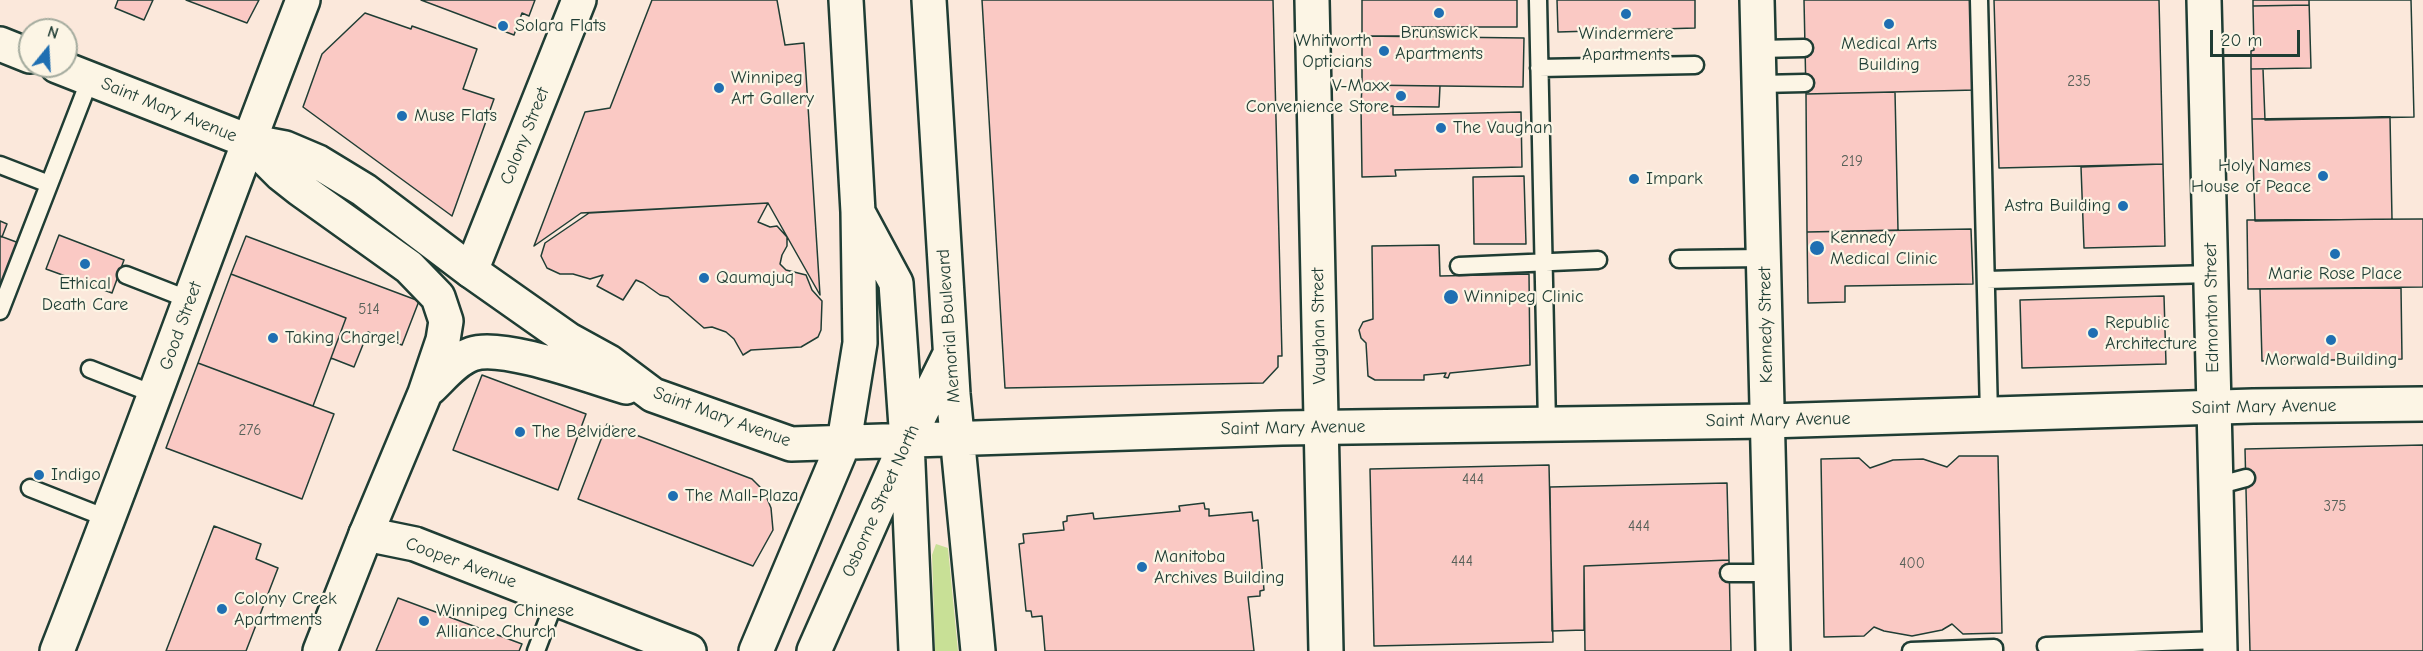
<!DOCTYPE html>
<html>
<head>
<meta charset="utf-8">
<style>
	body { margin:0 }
	#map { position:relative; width:2423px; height:651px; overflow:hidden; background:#fbe8db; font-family:"Comic Neue",sans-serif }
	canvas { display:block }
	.north { position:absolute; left:18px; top:18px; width:60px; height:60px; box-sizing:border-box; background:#fcf5e5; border:2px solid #a4ab9e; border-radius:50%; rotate:18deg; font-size:16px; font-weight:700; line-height:24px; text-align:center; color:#1f3d34 }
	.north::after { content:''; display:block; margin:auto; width:21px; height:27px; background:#1f6fb2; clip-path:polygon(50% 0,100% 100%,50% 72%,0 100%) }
	.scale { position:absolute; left:2210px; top:30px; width:90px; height:27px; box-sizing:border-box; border:3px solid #1f3d34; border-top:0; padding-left:8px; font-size:18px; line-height:21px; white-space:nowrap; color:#1f3d34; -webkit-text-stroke:4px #fcf5e5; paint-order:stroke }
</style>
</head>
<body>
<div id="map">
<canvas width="2423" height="651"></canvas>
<div class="north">N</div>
<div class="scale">20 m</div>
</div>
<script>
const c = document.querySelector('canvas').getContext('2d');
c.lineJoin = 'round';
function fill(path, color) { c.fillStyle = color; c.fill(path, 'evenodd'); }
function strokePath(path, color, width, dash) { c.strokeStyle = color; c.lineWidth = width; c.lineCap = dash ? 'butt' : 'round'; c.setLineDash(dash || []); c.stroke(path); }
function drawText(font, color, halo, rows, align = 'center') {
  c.font = font + ' "Comic Neue",sans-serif'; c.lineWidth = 4.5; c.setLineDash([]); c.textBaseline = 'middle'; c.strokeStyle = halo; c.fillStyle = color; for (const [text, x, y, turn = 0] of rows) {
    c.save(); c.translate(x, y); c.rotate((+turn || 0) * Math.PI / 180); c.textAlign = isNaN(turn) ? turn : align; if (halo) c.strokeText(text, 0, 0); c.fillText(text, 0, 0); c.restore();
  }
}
fill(new Path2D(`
	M 936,544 L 948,548 L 958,651 L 935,651 L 932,555 Z`), '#c8e096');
const building = new Path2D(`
	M 118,0 L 153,0 L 144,20 L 115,8 Z
	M 186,0 L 259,0 L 247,23 Z
	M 421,0 L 535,0 L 529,16 L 522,13 L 514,35 Z
	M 652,0 L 777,0 L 785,45 L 804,43 L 820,295 L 768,203 L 581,213 L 534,246 L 585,112 L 610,108 Z
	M 982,0 L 1273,0 L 1282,356 L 1278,356 L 1278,367 L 1263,383 L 1005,388 Z
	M 1362,0 L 1517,0 L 1517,27 L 1403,27 L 1403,36 L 1362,36 Z
	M 1557,0 L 1695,0 L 1695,28 L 1558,32 Z
	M 1804,0 L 1974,0 L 1976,90 L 1806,94 Z
	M 1994,0 L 2159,0 L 2163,164 L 1999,168 Z
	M 2253,0 L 2309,0 L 2309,5 L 2253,6 Z
	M 2309,0 L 2411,0 L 2414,117 L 2252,119 L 2251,69 L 2311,68 Z
	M 2309,0 L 2411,0 L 2414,117 L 2265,120 L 2263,69 L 2251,69 L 2251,51 L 2254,50 L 2253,6 L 2309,5 Z
	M 365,13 L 411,29 L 412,26 L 477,49 L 463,89 L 494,99 L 452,216 L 303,107 L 322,54 Z
	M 1362,36 L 1524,38 L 1523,87 L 1362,85 Z
	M 1362,85 L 1440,86 L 1439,107 L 1361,106 Z
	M 1895,92 L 1898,230 L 1807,232 L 1806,94 Z
	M 1361,106 L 1393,106 L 1393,115 L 1521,112 L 1522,167 L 1395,170 L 1396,176 L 1362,177 Z
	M 2390,117 L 2392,219 L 2255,221 L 2252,119 Z
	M 2163,164 L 2165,246 L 2084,248 L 2081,167 Z
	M 1524,176 L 1526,244 L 1474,244 L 1473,177 Z
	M 768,203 L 758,222 L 770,227 L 777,226 L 787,237 L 787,246 L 782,255 L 780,264 L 786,270 L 806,275 L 812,290 L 822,301 L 821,330 L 818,337 L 801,347 L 751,350 L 743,355 L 734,339 L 726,332 L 712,327 L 704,328 L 668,297 L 660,295 L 643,283 L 636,280 L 623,300 L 597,286 L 603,275 L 590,279 L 573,274 L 560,274 L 547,268 L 541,256 L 545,243 L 589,213 Z
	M 2421,219 L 2423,219 L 2423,287 L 2248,289 L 2247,220 Z
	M 0,221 L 7,224 L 2,237 L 0,236 Z
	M 1971,229 L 1973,284 L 1845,286 L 1845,302 L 1808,303 L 1807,232 Z
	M 59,235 L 124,260 L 112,293 L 46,269 Z
	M 0,236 L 19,243 L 4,284 L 0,282 Z
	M 246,236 L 419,301 L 402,345 L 368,332 L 354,367 L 331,358 L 346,318 L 231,274 Z
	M 1439,245 L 1440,276 L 1529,274 L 1530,365 L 1450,373 L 1448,378 L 1444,377 L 1446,373 L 1424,375 L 1424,380 L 1375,380 L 1368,376 L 1366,343 L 1361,338 L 1359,330 L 1363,322 L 1373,319 L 1372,246 Z
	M 231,274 L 346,318 L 313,406 L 198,363 Z
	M 2401,288 L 2402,359 L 2262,361 L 2260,289 Z
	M 2164,296 L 2166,364 L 2022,368 L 2020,300 Z
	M 198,363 L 334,414 L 302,499 L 166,448 Z
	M 482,375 L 586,414 L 558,490 L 453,450 Z
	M 607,424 L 752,479 L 764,491 L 771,508 L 773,530 L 753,566 L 578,499 Z
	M 2423,445 L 2423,651 L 2250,651 L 2245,449 Z
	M 1959,456 L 1998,456 L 2002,633 L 1963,634 L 1952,624 L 1942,630 L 1912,636 L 1884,631 L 1874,627 L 1864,636 L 1824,637 L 1821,459 L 1859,458 L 1870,468 L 1893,460 L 1923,459 L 1947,467 Z
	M 1549,465 L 1553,642 L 1374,646 L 1370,469 Z
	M 1727,483 L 1729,560 L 1584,566 L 1584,630 L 1552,631 L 1550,487 Z
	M 1204,503 L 1205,509 L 1209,509 L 1209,516 L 1252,512 L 1253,521 L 1258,520 L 1264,590 L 1260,591 L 1260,596 L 1248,597 L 1254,651 L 1045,651 L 1042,616 L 1032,617 L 1031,611 L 1026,611 L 1019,544 L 1024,543 L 1023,534 L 1064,530 L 1063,522 L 1067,521 L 1067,516 L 1093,513 L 1094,519 L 1180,511 L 1179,506 Z
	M 214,526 L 261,544 L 256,559 L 278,568 L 246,651 L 166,651 Z
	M 1729,560 L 1731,651 L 1585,651 L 1584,566 Z
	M 398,598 L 522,644 L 519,651 L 376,651 Z`);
fill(building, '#fac9c4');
strokePath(building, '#1f3d34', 1.5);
const service = new Path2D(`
	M 1538,0 L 1547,424
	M 1979,0 L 1989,415
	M 1759,49 L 1804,48
	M 1539,68 L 1695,65
	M 1760,84 L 1805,83
	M 0,165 L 49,184
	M 1679,259 L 1764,258
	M 1459,266 L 1598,260
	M 126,275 L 190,300
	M 1986,280 L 2211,274
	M 0,311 L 90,79
	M 90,369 L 156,395
	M 2216,486 L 2246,478
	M 30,488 L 109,519
	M 1729,573 L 1771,573
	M 2046,646 L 2220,640
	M 536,651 L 556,598
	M 1911,651 L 1994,648 L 1994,651`);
const minor = new Path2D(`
	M 471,271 L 579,0
	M 366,534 L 415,544 L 689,651
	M 57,651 C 142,435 219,216 303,0`);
const tertiary = new Path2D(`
	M 1312,0 L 1326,651
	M 1757,0 L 1773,651
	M 2204,0 L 2220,651`);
const secondary = new Path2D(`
	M 929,0 L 953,394 L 978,651
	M 0,44 L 30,56
	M 57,66 L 248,141 L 285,148 L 318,162 L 364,190 L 471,271 L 569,340 L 609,362 L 653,395 L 791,444 L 1282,428 L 1768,421 L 2253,406 L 2423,404
	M 248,141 L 281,174 L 300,189 L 409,267 L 438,297 L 446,321 L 443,340 L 425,393 L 366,534 L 320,651
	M 860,216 L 896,283 L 907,441 L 916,651
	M 429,389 C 442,377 455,360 472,354 C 502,343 592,377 626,387
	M 756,651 L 844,442 L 860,343 L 858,212 L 846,0
	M 814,651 L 907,441 L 950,354`);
strokePath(service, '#1f3d34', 21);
strokePath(minor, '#1f3d34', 38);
strokePath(tertiary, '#1f3d34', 38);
strokePath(secondary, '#1f3d34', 38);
strokePath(service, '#fcf5e5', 16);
strokePath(minor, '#fcf5e5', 33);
strokePath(tertiary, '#fcf5e5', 33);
strokePath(secondary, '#fcf5e5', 33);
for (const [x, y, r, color] of [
	[1439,13,6,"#1f6fb2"],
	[1626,14,6,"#1f6fb2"],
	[1889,24,6,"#1f6fb2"],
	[503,26,6,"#1f6fb2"],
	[1384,51,6,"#1f6fb2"],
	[719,88,6,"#1f6fb2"],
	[1401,96,6,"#1f6fb2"],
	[402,116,6,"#1f6fb2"],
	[1441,128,6,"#1f6fb2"],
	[2323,176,6,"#1f6fb2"],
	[1634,179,6,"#1f6fb2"],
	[2123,206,6,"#1f6fb2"],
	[1817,248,8,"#1f6fb2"],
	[2335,254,6,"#1f6fb2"],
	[85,264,6,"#1f6fb2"],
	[704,278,6,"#1f6fb2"],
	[1451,297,8,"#1f6fb2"],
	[2093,333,6,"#1f6fb2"],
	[273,338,6,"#1f6fb2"],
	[2331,340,6,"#1f6fb2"],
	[520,432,6,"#1f6fb2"],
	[39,475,6,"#1f6fb2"],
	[673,496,6,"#1f6fb2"],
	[1142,567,6,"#1f6fb2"],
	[222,609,6,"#1f6fb2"],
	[424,621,6,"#1f6fb2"]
]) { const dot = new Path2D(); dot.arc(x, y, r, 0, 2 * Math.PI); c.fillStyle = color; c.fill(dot); strokePath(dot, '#fcf5e5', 2); }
drawText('15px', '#566058', null, [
	["235",2079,82],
	["219",1852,162],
	["514",369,310],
	["276",250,431],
	["444",1473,480],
	["375",2335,507],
	["444",1639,527],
	["444",1462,562],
	["400",1912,564]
]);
drawText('18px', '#1f3d34', '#fcf5e5', [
	["Solara Flats",515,26],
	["Brunswick",1439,33,"center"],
	["Apartments",1439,54,"center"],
	["Windermere",1626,34,"center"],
	["Apartments",1626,55,"center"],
	["Whitworth",1372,41,"right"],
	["Opticians",1372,62,"right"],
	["Medical Arts",1889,44,"center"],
	["Building",1889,65,"center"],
	["Winnipeg",731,78],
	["Art Gallery",731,99],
	["V-Maxx",1389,86,"right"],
	["Convenience Store",1389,107,"right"],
	["Muse Flats",414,116],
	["The Vaughan",1453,128],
	["Holy Names",2311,166,"right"],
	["House of Peace",2311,187,"right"],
	["Impark",1646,179],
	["Astra Building",2111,206,"right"],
	["Kennedy",1830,238],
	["Medical Clinic",1830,259],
	["Marie Rose Place",2335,274,"center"],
	["Qaumajuq",716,278],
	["Ethical",85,284,"center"],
	["Death Care",85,305,"center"],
	["Winnipeg Clinic",1464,297],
	["Republic",2105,323],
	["Architecture",2105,344],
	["Taking Charge!",285,338],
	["Morwald Building",2331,360,"center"],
	["The Belvidere",532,432],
	["Indigo",51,475],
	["The Mall-Plaza",685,496],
	["Manitoba",1154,557],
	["Archives Building",1154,578],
	["Colony Creek",234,599],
	["Apartments",234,620],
	["Winnipeg Chinese",436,611],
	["Alliance Church",436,632]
], 'left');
drawText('18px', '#1f3d34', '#fcf5e5', [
	["Saint Mary Avenue",169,110,22],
	["Colony Street",525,136,-68],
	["Edmonton Street",2212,308,-91],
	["Kennedy Street",1766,325,-91],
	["Good Street",181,326,-70],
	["Memorial Boulevard",949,326,-94],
	["Vaughan Street",1319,326,-91],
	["Saint Mary Avenue",2264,407,-1],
	["Saint Mary Avenue",722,417,20],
	["Saint Mary Avenue",1778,420,-1],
	["Saint Mary Avenue",1293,428,-1],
	["Osborne Street North",881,501,-66],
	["Cooper Avenue",461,563,20]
]);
</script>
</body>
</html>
